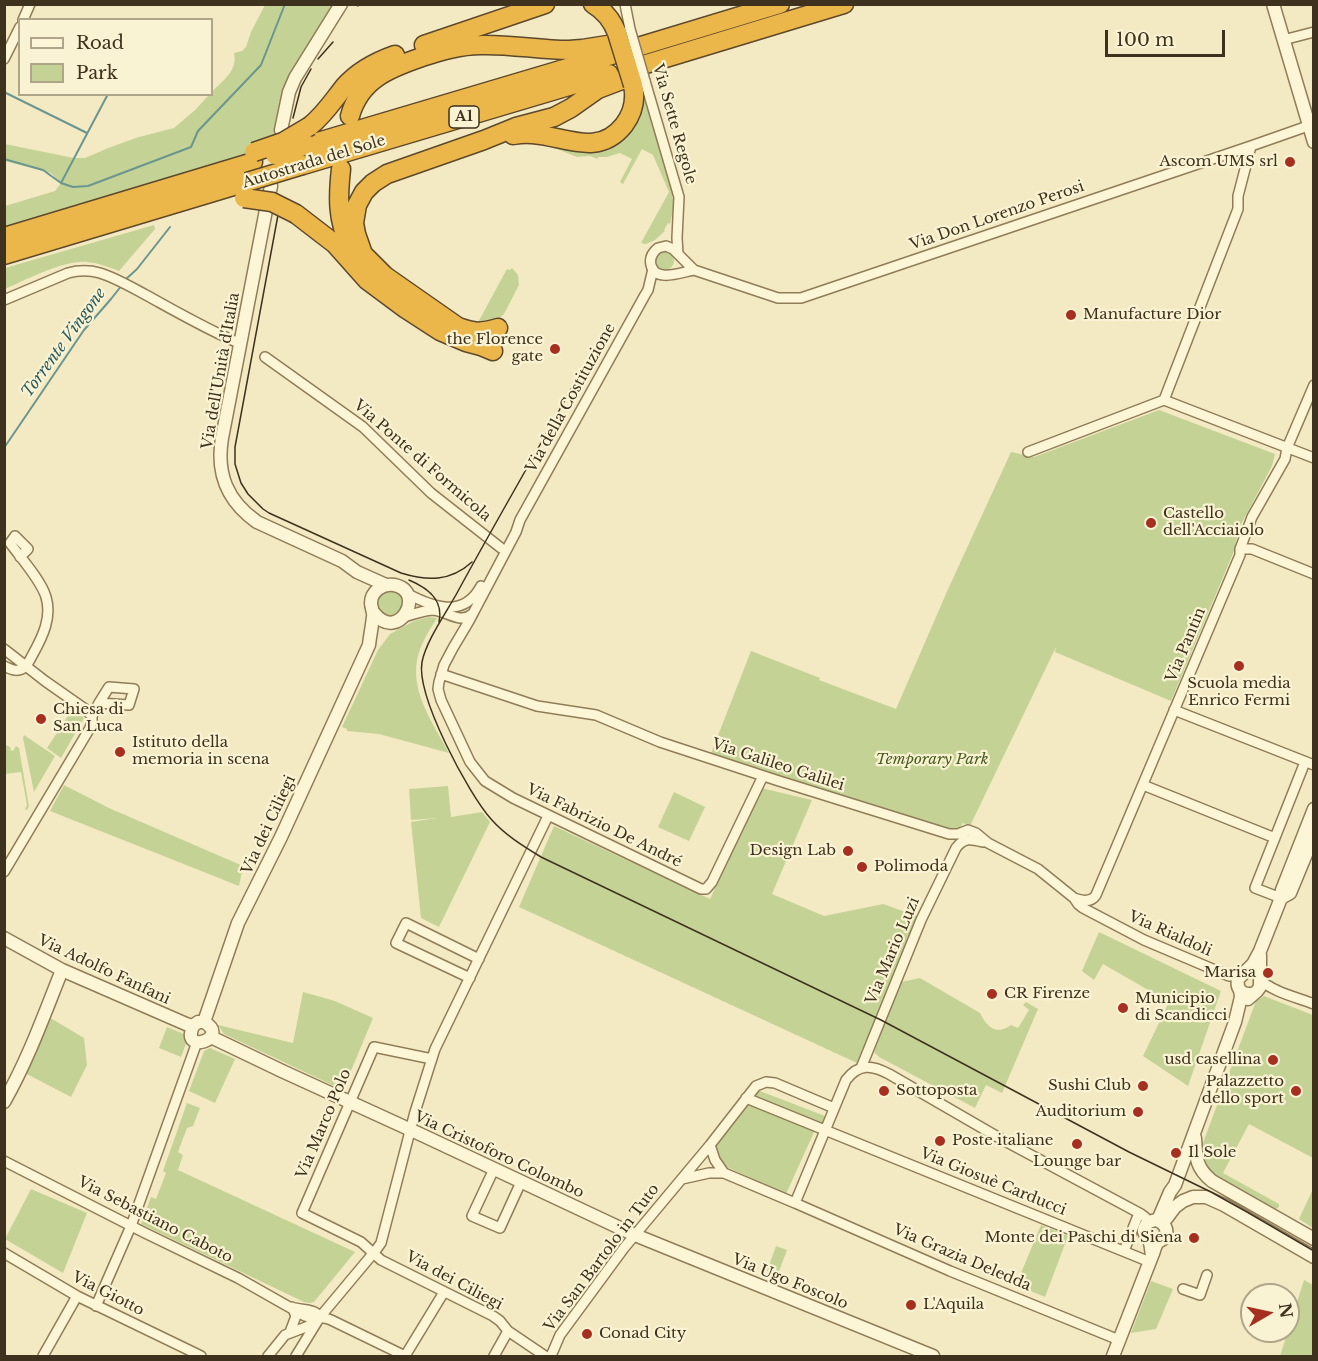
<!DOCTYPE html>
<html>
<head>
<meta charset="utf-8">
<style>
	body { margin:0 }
	#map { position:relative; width:1318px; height:1361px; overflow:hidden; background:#f3eac3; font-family:"Libre Baskerville",serif }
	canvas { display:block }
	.frame { position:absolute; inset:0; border:6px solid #3e311d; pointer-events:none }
	.legend { position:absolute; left:18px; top:18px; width:195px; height:78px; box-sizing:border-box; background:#f9f3d3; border:2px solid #aea58a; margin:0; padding:8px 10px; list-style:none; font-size:18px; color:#3e311d }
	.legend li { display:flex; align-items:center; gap:12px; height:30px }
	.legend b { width:30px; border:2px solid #aea58a }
	.north { position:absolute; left:1240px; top:1283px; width:60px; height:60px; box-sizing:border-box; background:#f9f3d3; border:2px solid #aea58a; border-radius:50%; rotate:81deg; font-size:16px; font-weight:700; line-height:24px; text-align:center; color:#3e311d }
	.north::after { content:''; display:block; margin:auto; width:21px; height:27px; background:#a62f20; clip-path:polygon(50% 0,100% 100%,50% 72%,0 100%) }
	.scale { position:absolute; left:1105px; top:30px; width:120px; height:27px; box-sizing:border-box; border:3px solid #3e311d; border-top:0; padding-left:8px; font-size:18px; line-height:21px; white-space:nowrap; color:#3e311d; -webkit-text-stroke:4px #f9f3d3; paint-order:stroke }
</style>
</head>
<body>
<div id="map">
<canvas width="1318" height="1361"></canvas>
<div class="frame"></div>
<ul class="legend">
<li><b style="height:8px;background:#fcf6d7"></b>Road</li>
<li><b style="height:16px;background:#c4d395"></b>Park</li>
</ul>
<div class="north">N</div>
<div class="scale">100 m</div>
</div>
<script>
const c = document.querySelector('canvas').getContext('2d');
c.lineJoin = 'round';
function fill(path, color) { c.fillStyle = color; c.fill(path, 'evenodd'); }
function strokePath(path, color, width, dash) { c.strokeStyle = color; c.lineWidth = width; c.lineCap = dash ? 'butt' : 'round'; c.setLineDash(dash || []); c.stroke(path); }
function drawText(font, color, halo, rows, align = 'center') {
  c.font = font + ' "Libre Baskerville",serif'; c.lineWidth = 4.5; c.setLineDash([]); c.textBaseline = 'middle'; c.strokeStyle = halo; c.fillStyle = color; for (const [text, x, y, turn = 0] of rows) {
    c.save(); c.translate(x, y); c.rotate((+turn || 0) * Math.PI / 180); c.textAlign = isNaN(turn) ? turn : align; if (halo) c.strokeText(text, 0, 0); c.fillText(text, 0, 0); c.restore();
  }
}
fill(new Path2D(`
	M 265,5 L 341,5 L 300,68 L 281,130 L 275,132 L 272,146 L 5,237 L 5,206 L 55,191 L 61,183 L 51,173 L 5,161 L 5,144 L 74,158 L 85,158 L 108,148 L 139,137 L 174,128 L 195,110 L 209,95 L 212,94 L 212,92 C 223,80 238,71 234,53 L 242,51 L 246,47 L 251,32 Z
	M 640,84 L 671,187 L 674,206 L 670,224 L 668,223 L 664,230 L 665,231 L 655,240 L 646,244 L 641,243 L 669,192 L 653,155 L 642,149 L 623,184 L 620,182 L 632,159 L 620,153 L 607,157 L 598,157 L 598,159 L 590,156 L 577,157 L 557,149 L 533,142 L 601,147 Z
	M 154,225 L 155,229 L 119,271 C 109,267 98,263 87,262 C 64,260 26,280 5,289 L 5,268 Z
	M656 261a9 9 0 1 1 18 0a9 9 0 1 1-18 0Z
	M 512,268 L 518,275 L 519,285 L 504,314 L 497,320 L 476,326 L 507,269 L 510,270 Z
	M 1159,410 L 1275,454 L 1272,466 L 1239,528 L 1234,551 L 1171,701 L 1055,652 L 1056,647 L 970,826 L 963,823 L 958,830 L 953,832 L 710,756 L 751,651 L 820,678 L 819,680 L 896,709 L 949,587 L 1011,452 L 1034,457 Z
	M 389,589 L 398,591 L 405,602 L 400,615 L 386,618 L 376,607 C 378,597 379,594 389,589 Z
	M 429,617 L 437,618 C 429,631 419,646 417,661 C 411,693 434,725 449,753 L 379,734 L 347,731 L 347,729 L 342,727 L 378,650 L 390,634 L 414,621 Z
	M 72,710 L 84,718 L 61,758 L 47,748 Z
	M 24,735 L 55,756 L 34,792 L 23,738 Z
	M 7,745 L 11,748 L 10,750 L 13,751 L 16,746 L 19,748 L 29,806 L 27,810 L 25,809 L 27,805 L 21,772 L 5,774 L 5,748 Z
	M 64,785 L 109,808 L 243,866 L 239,886 L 50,811 Z
	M 448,786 L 451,817 L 482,812 L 490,822 L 439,927 L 421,918 L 411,822 L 437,818 L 411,820 L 409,789 Z
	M 761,788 L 812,800 L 772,894 L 824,916 L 883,904 L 917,916 L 857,1063 L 519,907 L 554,826 L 710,899 Z
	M 674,792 L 705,807 L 689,841 L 658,827 Z
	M 1099,932 L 1221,991 L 1188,1086 L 1143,1056 L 1169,1002 L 1103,964 L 1094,980 L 1082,971 Z
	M 920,978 L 980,1013 C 987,1027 996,1036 1011,1025 L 1018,1028 L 1029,1010 L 1023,1005 L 1026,1002 L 1038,1009 L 1002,1093 L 986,1085 L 975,1108 L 879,1057 L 874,1052 L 901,982 Z
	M 303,992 L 335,1001 L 373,1018 L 343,1090 L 224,1034 L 218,1025 L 293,1043 Z
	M 1264,996 L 1313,1015 L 1313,1158 L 1249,1124 L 1223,1173 L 1279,1204 L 1279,1207 L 1276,1209 L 1212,1173 C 1203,1166 1202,1159 1201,1148 L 1256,1001 Z
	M 47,1016 L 84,1038 L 87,1065 L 71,1097 L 25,1073 Z
	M 167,1027 L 186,1035 L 187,1041 L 181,1057 L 159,1048 Z
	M 210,1048 L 235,1059 L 215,1103 L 189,1091 L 204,1051 Z
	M 760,1091 L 825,1116 L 822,1123 L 754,1097 L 757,1093 Z
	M 187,1103 L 200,1108 L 193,1126 L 187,1128 L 178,1152 L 183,1155 L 178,1170 L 355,1252 L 314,1302 L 309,1303 L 304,1302 L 141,1224 L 151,1197 L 156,1199 L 166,1173 L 163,1171 Z
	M 751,1104 L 815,1130 L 786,1194 L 727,1167 L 720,1158 L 715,1145 L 747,1106 Z
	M 31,1189 L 87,1213 L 63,1273 L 5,1239 Z
	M 1313,1189 L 1313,1228 L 1299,1219 Z
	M 1041,1225 L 1068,1236 L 1045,1297 L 1016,1285 Z
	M 776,1246 L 787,1250 L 778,1274 L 767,1271 Z
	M 1304,1280 L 1313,1285 L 1313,1356 L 1280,1356 Z
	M 1151,1281 L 1173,1289 L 1156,1329 L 1131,1333 Z`), '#c4d395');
strokePath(new Path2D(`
	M 4,92 L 87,133
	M 4,159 L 43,170 L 61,183 L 73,187 L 88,186 L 191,147 L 198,131 L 261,65 L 285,4
	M 61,183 L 108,94
	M 125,280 L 137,269 L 170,227
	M 4,448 L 84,330 L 111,299 L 122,285`), '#6b958f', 2);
const minor = new Path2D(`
	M 625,4 L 630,29
	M 23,20 L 30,4
	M 1283,40 L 1314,32
	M 4,59 L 20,27
	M 645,81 L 679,197 L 677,238 L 678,254
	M 653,269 L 648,290 L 645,295 L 520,520 L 516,532 L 469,621 L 453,648 L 444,665 L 439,682 L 438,689 L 441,700 L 470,762 L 485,781 L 513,798 L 701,889 L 706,889 L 712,882 L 763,776
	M 694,270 C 682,272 655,283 651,265 C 649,257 653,252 658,248 L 666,246 L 673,249 L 694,270 L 778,298 L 801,298 L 1251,146 L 1308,126
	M 4,300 L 68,273 C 79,270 89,270 100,273 C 116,278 131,287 146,295 C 177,312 208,330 241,344
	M 265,357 L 363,427 L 431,493 L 501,548
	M 1164,400 L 1238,209 L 1238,196 L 1251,146
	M 1028,452 L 1164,400 L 1314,458
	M 1240,549 L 1252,549 L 1314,574
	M 406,593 C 432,607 464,619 481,586
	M 404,617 C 413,614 422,611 432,610 C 446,610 460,625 472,614
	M 4,649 L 45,681 L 85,709 L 92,716
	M 4,666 C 10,669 16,672 22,669 C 28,666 30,659 33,654 C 43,636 52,617 46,597 C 41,580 20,557 10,543 L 15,536 L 28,549 L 20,557
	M 441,674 L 537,706 L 596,715 L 660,742 L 779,781 L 949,834 L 958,834 L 968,830 L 976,833 L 988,843 L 1038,869 L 1074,898 L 1078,904 L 1083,908 L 1144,940 L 1229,976 L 1241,975
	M 109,687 L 134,689 L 129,705 L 99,703 Z
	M 1174,710 L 1314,765
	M 1143,785 L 1275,838
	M 4,872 L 90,728 L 92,722 L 92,716 L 99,703
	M 1074,898 C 1082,901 1091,903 1096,895 L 1237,562 L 1240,555 L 1240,549 L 1252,517 L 1285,459 L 1287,448 L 1314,385
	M 1281,898 L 1255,888 L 1305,762
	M 470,978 L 396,943 L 406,923 L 479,959
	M 1259,979 C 1273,992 1296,997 1314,1004
	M 432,1059 L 374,1047 L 302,1213 L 361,1242 L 381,1260 L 493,1316 L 500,1321 L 508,1331 L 545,1356
	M 861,1068 L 921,920 L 956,848 C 964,837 971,839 983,842
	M 746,1098 L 1150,1262
	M 710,1145 L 715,1160 L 724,1173
	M 4,1161 L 145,1233 L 238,1278 L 305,1316 C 314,1319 322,1316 331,1320 L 405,1356
	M 494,1169 L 472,1216 L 500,1228 L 521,1182
	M 682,1179 L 709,1173 L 724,1173 L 795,1203 L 846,1080 C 859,1063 872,1065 889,1074 L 1003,1140 L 1141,1214 L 1145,1217 L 1148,1222
	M 795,1203 L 950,1271 L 1119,1340
	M 1124,1251 L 1139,1213
	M 4,1253 L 77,1296 L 201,1356
	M 1183,1289 L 1200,1295 L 1207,1275
	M 96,1306 L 131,1226 L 197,1042
	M 295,1308 C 304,1310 315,1309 320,1317
	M 290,1332 L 296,1316 L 292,1307
	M 43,1356 L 77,1296
	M 268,1356 L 285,1335 L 306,1327 L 316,1321
	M 296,1356 L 320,1317 L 376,1250 L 381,1243 L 415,1112 L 435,1049 L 548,816
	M 405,1356 L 444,1292
	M 494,1356 L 508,1331
	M 551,1356 L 560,1335 L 624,1248 L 710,1145 L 756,1086 L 766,1082 L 775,1083 L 834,1108`);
const tertiary = new Path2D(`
	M 1273,4 L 1314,142
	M 281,130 L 289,92 L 295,78 L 341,4
	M 269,196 L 271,186
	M 266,210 L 222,438 C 216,474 227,501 257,522 L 342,561 L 357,572 L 386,585
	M 1281,898 L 1290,893 L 1314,835
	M 4,938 L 62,970 L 186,1024 L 193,1026 L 198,1022 L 204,1022
	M 1252,994 C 1242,995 1236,989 1238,979 L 1253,964 L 1260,951 L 1281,898 L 1282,890 L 1314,809
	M 1248,999 L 1257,991 L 1260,987 L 1260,955
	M 204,1022 L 238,923 L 281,837 L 369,645 C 370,636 372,626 373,617 C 374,612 371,608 371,603 C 371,592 382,583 394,585 C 427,591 399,644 374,613
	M 193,1026 C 180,1056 232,1038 204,1022
	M 211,1037 L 282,1071 L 422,1135 L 635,1235 L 933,1356
	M 4,1102 C 28,1060 44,1015 62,970
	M 1195,1138 C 1196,1158 1196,1168 1212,1181 L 1314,1239
	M 1166,1219 L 1175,1207 L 1183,1201 L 1193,1197 L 1206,1197 L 1224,1205 L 1314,1257
	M 1158,1220 L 1170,1192 L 1175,1185 L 1235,1022 L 1241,997 L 1240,990
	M 1113,1356 L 1152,1256 C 1154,1252 1155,1245 1158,1242 C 1160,1241 1161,1240 1163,1239 C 1170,1231 1165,1223 1156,1220 L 1148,1222 C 1141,1232 1144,1232 1149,1240 C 1151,1244 1151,1251 1152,1255`);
const motorway = new Path2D(`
	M 593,4 C 605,11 612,20 617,33
	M 424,45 L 545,4
	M 641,46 L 780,4
	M 646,64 L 844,4
	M 350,116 C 360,79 390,68 422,57 C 441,51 460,45 481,45 C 510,44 539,50 569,50 L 582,49 L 614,44
	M 310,126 C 324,115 333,101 344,87 C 358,71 375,62 395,55
	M 513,135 C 519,134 525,133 532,134 C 565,136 598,158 624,125 C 633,113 636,99 633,85
	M 308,145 L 618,53
	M 303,165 L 609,74
	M 341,169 C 338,196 337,220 350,246
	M 296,214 L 335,244 L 367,280 L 406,309 L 440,331 L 466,342 L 481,346 L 493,351
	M 4,237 L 253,162
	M 4,255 L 247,182
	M 498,328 C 480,333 475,333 458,327 L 385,276 L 363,254 L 356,234 L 354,223 L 357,205 L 364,192 L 373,183 L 387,174 L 484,140 L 516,127 L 554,117 L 571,108 L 598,89 L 627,78`);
strokePath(minor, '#907c57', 12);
strokePath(tertiary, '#907c57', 15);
strokePath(motorway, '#5d482c', 21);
strokePath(minor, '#fcf6d7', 9);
strokePath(tertiary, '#fcf6d7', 12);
strokePath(motorway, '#ebb74b', 18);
strokePath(new Path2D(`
	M 358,6 L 359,4
	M 318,59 L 333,42
	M 293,118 L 301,87 L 311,69
	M 278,215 L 235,447 L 235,464 L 241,483 L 248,494 L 263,509 L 269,513 L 401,573 C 427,581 450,582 472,562
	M 577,378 C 538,450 496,521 457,593 C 446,613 426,641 422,662 C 416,696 468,793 491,819 C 505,835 523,846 541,857 L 881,1020 L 1129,1152 L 1211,1192 L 1247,1212 L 1314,1251
	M 409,580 C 428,588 444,600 439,622`), '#3e311d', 1.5);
const minorBridge = new Path2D(`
	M 630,29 L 645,81`);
const motorwayBridge = new Path2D(`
	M 617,33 L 633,85
	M 254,152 L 283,142 L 310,126
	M 275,155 L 308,145
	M 247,182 L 303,165
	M 244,198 L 272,202 L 296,214`);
strokePath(minorBridge, '#907c57', 12, []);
strokePath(motorwayBridge, '#5d482c', 21, []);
strokePath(minorBridge, '#fcf6d7', 9);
strokePath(motorwayBridge, '#ebb74b', 18);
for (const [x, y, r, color] of [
	[1290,162,6,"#a62f20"],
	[1071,315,6,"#a62f20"],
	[555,349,6,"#a62f20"],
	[1151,523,6,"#a62f20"],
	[1239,666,6,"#a62f20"],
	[41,719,6,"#a62f20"],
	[120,752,6,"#a62f20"],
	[848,851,6,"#a62f20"],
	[862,867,6,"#a62f20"],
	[1268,973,6,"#a62f20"],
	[992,994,6,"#a62f20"],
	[1123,1008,6,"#a62f20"],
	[1273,1060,6,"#a62f20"],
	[1143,1086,6,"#a62f20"],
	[884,1091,6,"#a62f20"],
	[1296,1091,6,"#a62f20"],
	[1138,1112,6,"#a62f20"],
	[940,1141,6,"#a62f20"],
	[1077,1144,6,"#a62f20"],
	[1176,1153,6,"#a62f20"],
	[1194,1238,6,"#a62f20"],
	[911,1305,6,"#a62f20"],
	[587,1334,6,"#a62f20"]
]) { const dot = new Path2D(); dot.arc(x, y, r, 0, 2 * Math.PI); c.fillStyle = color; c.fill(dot); strokePath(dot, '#f9f3d3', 2); }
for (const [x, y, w] of [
	[464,117,30]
]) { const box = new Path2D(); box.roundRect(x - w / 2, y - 11, w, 22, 4.5); c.fillStyle = '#f9f3d3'; c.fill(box); strokePath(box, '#3e311d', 1.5); }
drawText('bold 14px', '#3e311d', null, [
	["A1",464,117]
]);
drawText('15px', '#3e311d', '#f9f3d3', [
	["Via Sette Regole",674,124,74],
	["Autostrada del Sole",314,162,-17],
	["Via Don Lorenzo Perosi",997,216,-19],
	["Via dell'Unità d'Italia",221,371,-80],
	["Via della Costituzione",571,398,-61],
	["Via Ponte di Formicola",422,461,41],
	["Via Pantin",1186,645,-67],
	["Via Galileo Galilei",778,765,18],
	["Via dei Ciliegi",269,825,-65],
	["Via Fabrizio De André",604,826,26],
	["Via Rialdoli",1170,934,24],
	["Via Mario Luzi",893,951,-67],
	["Via Adolfo Fanfani",104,970,25],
	["Via Marco Polo",324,1124,-67],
	["Via Cristoforo Colombo",499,1155,25],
	["Via Giosuè Carducci",993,1182,22],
	["Via Sebastiano Caboto",155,1220,27],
	["Via San Bartolo in Tuto",602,1258,-53],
	["Via Grazia Deledda",962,1258,23],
	["Via dei Ciliegi",454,1281,28],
	["Via Ugo Foscolo",790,1282,22],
	["Via Giotto",108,1294,27]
]);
drawText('15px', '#3e311d', '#f9f3d3', [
	["Ascom UMS srl",1278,162,"right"],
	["Manufacture Dior",1083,315],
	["the Florence",543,340,"right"],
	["gate",543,357,"right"],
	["Castello",1163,514],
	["dell'Acciaiolo",1163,531],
	["Scuola media",1239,684,"center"],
	["Enrico Fermi",1239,701,"center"],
	["Chiesa di",53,710],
	["San Luca",53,727],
	["Istituto della",132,743],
	["memoria in scena",132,760],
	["Design Lab",836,851,"right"],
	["Polimoda",874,867],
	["Marisa",1256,973,"right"],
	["CR Firenze",1004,994],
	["Municipio",1135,999],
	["di Scandicci",1135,1016],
	["usd casellina",1261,1060,"right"],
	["Palazzetto",1284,1082,"right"],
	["dello sport",1284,1099,"right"],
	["Sushi Club",1131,1086,"right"],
	["Sottoposta",896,1091],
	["Auditorium",1126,1112,"right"],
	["Poste italiane",952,1141],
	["Il Sole",1188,1153],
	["Lounge bar",1077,1162,"center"],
	["Monte dei Paschi di Siena",1182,1238,"right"],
	["L'Aquila",923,1305],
	["Conad City",599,1334]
], 'left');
drawText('italic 15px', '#475d21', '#f9f3d3', [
	["Temporary Park",932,760]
]);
drawText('italic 16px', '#2b5c5f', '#f9f3d3', [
	["Torrente Vingone",64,343,-54]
]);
</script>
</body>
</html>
